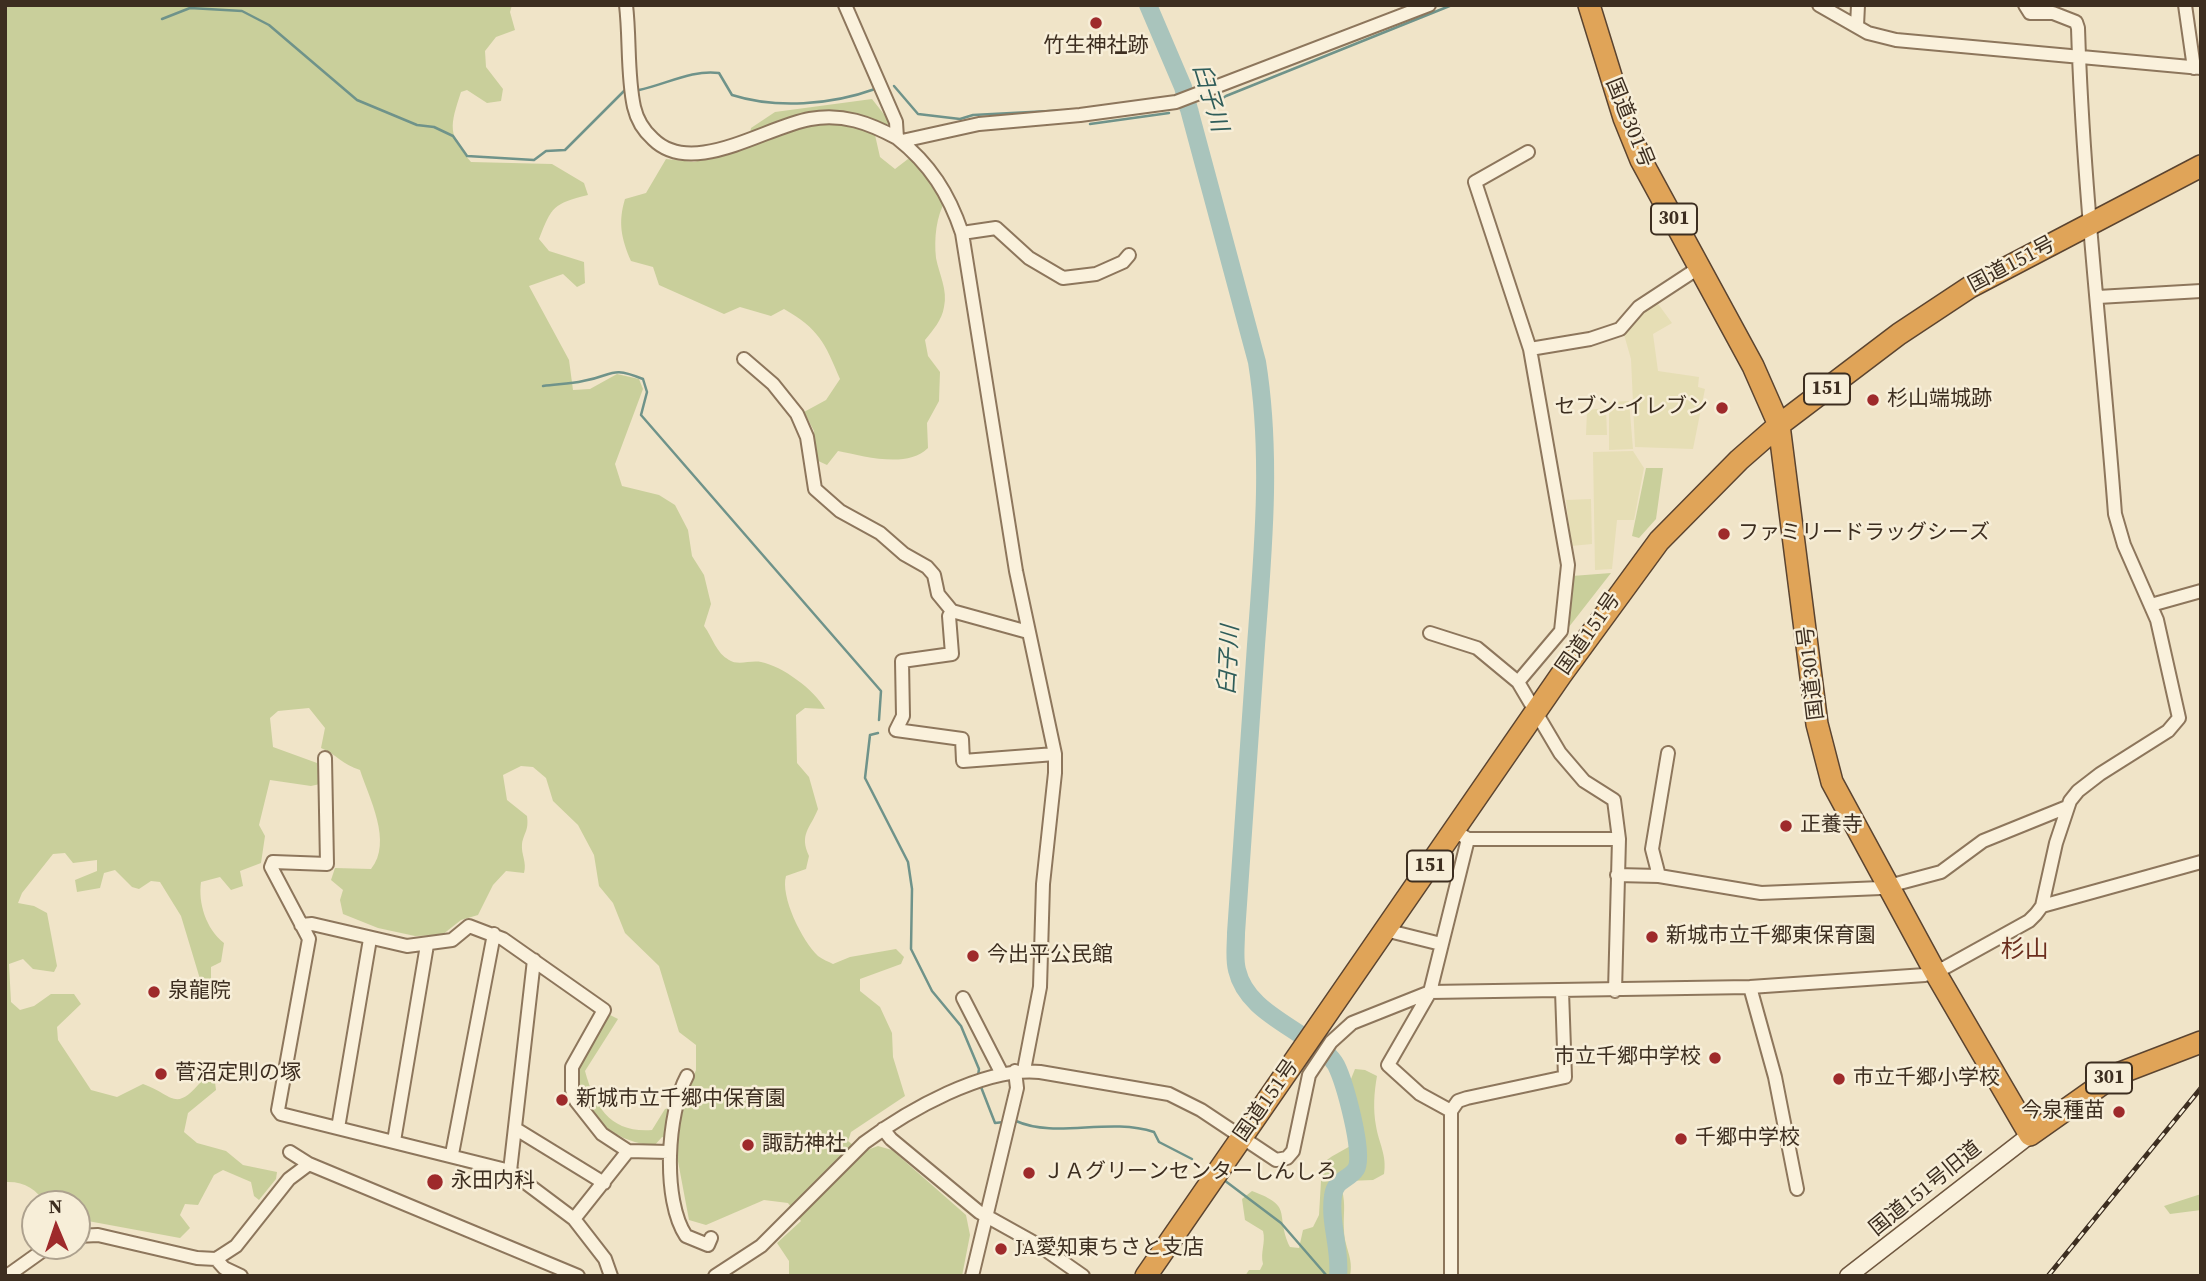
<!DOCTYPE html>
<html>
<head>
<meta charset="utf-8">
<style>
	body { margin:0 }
	#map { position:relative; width:2206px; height:1281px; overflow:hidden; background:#f0e4c8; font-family:"Source Serif 4",serif }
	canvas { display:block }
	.frame { position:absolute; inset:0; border:7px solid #3d2e20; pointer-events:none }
	.north { position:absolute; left:21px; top:1190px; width:70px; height:70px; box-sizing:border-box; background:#f7eed8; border:2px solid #ada18e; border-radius:50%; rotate:358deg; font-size:19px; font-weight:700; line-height:28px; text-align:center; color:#3d2e20 }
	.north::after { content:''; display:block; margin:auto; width:24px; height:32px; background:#9e2a2b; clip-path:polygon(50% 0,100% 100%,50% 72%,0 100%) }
</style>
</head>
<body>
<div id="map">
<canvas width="2206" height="1281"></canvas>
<div class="frame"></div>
<div class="north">N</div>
</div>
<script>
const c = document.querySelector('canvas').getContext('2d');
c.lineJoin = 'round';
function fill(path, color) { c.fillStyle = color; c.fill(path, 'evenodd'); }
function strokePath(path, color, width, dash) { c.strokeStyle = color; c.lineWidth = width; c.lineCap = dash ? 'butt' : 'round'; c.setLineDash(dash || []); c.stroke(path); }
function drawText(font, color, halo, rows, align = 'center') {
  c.font = font + ' "Source Serif 4","Noto Sans JP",serif'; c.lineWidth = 5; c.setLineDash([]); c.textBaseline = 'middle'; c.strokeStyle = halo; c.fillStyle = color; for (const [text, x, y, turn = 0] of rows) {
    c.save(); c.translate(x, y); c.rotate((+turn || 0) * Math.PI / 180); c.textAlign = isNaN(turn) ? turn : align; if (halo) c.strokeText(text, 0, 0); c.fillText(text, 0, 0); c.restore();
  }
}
fill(new Path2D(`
	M 1656,301 L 1672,323 L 1653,334 L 1658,371 L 1699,377 L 1698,387 L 1705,389 L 1693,449 L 1635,447 L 1631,359 L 1623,331 L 1642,311 Z
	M 1629,401 L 1633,449 L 1609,450 L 1609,402 Z
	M 1606,408 L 1607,435 L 1586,435 L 1587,410 Z
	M 1633,451 L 1644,468 L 1634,520 L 1617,520 L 1612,569 L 1595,570 L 1593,452 Z
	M 1591,499 L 1592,544 L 1571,546 L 1566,500 Z`), '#e6deb5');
fill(new Path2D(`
	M 5,5 L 512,5 L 510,12 L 515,30 L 496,37 L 485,51 L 486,67 L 503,89 L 501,101 L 487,103 L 467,90 L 461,92 C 450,126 447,134 471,162 L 552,164 L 584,183 L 588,195 C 553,204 552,206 539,239 L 549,251 L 584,262 L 585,283 L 577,287 L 563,274 L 529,286 L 569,360 L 573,390 L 590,389 L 617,374 L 639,379 L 643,389 L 615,464 L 622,486 L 659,495 L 675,505 L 688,530 L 692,556 L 704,575 L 711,604 L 704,626 C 713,638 716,653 729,660 C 738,666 750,660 761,662 C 782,666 815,690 825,709 L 805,708 L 796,715 L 797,763 L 809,777 L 818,809 C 810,829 799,834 809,856 L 806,869 L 786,876 C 780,896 802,941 818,956 C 822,959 829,962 833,964 L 850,957 L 896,949 L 904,957 L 901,964 L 860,979 L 860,991 L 880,1007 L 892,1033 L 893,1057 L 905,1096 L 851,1132 L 848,1141 L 862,1152 L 878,1146 L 892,1150 L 966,1215 L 970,1235 L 962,1276 L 789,1276 L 789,1261 L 777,1243 L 801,1221 L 788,1203 L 764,1200 L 706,1225 L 689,1220 L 674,1140 L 662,1137 L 654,1146 C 618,1141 594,1125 580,1091 C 577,1085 575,1072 577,1065 C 581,1048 600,1029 610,1015 L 618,1019 L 585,1071 C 595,1108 611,1133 652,1130 L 665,1109 L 682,1104 L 696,1070 L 696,1045 L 679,1032 L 659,966 L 625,933 L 613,903 L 599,886 L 594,855 L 578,825 L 553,801 L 546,778 L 533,767 L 521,766 L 503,775 L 507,800 L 527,816 C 529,831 524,832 522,844 C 521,855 527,862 524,873 L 506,871 L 493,885 L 478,915 L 461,920 L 442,935 L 415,936 L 378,928 L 343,914 L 340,900 L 343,890 L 331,880 L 335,868 L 371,869 C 393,842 369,798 360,770 C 343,765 336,754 321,748 L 325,728 L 309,708 L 278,711 L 270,718 L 273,747 L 317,763 L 320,784 L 311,786 L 270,780 L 259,825 L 265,836 L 261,863 L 240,871 L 243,886 L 231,890 L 220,877 L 201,882 C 198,903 206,929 224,943 L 221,962 L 211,967 L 211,981 L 200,979 L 181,916 L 160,882 L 151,881 L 139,889 L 132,887 L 115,870 L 104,873 L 100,888 L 77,892 L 75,880 L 97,871 L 97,860 L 73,863 L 65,853 L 53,854 L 22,893 L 18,903 L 34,906 L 47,913 L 57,966 L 54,972 L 33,969 L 23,959 L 9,964 L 11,1002 L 20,1010 L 34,1006 L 51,994 L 74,994 L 81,1004 L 57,1027 L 58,1040 L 91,1090 L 117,1097 L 143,1084 C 174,1095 175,1114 203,1079 L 215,1082 L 216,1090 L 188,1113 L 184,1132 L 197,1143 L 226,1151 L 243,1165 L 277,1172 L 276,1179 L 259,1200 L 254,1196 L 251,1182 L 223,1170 L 214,1175 L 198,1205 L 185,1204 L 180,1215 L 190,1228 L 180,1238 L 77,1219 L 77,1204 L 47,1204 C 35,1189 25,1181 5,1182 Z
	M 872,99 L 890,122 L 875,135 L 880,157 L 895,169 L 908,159 L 920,161 L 946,199 C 936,217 934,238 936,258 C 939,274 948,290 944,307 C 942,320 933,330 925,340 L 928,356 L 940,372 L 939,401 L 927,423 L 928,448 C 907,469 864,456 838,451 L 827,465 L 814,459 L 814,431 L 804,412 L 826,400 L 840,379 C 825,343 819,329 784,309 L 771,316 L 740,307 L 724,314 L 659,285 L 653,267 L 631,261 C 621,238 618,222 625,199 L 646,193 L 666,159 L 694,162 L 748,146 L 751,128 L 775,112 Z
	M 1646,468 L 1663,468 L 1656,519 L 1639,538 L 1632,536 Z
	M 1611,573 L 1565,632 L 1572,576 Z
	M 1355,1069 L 1365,1070 L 1377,1076 C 1374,1093 1373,1109 1376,1126 C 1379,1144 1387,1155 1384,1174 L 1373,1180 L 1348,1181 L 1342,1190 C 1346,1205 1343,1215 1344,1230 C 1344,1247 1354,1258 1350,1276 L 1245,1276 L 1249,1270 L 1260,1270 L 1263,1264 C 1260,1252 1266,1243 1263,1231 L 1245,1220 L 1242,1199 L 1252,1191 C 1295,1207 1274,1213 1290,1247 L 1299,1248 L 1303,1230 L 1313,1227 L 1319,1215 L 1322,1164 C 1335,1152 1348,1150 1361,1138 L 1349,1084 Z
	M 2201,1194 L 2201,1210 L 2170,1214 L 2164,1206 Z`), '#c9cf9b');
strokePath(new Path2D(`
	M 162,19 L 190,8 L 242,11 L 269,25 L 357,100 L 417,125 L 434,127 L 453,136 L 467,156 L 534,160 L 546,151 L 565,150 L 626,89
	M 894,86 L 918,114 L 960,119 L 973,115 L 1069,110
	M 639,90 C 664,85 693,69 719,73 L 732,95 C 776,109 831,105 875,89
	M 1212,105 L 1226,96 L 1452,5
	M 1181,110 L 1197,109
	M 1090,124 L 1169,113
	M 543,386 C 557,384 570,384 583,381 C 614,376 609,365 643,379 L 647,392 L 641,415 L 881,691 L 879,720
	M 878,733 L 870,735 L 865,778 L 908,862 L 912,889 L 911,949 L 932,991 L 961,1026 L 979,1069 L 978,1076
	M 981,1087 L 995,1123 L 1004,1122
	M 1016,1121 C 1056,1139 1108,1117 1154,1132 L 1159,1142 L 1192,1159
	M 1224,1180 L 1281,1223 L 1327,1276`), '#6f938a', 2.5);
strokePath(new Path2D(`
	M 1148,5 L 1183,87 L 1257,362 C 1272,455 1263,552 1256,645 C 1249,741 1242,837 1236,933 C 1236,945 1234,959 1237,970 C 1245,1005 1282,1021 1308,1040 C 1318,1047 1330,1054 1336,1065 C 1344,1081 1365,1154 1356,1169 C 1349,1180 1335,1179 1333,1196 C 1329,1223 1341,1249 1338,1276`), '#a9c4bc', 18);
const street = new Path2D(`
	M 626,5 C 630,38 627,75 634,107 C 637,120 644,131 653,139 C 692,178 765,127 810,119 C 843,113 869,123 897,138
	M 845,5 L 896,122 L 897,138 C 930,164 949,194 962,233 L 1016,571 L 1055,754 L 1055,773 L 1043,884 L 1040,987 L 1024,1070
	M 1819,5 L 1868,33 L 1896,40 L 2201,68
	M 2185,5 L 2194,68
	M 1857,26 L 1858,5
	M 902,141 L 979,124 L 1080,115 L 1176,102 L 1429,5
	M 962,233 L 996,228 L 1029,258 L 1063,278 L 1096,274 L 1123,262 L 1129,255
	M 2098,297 L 2201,291
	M 1530,349 L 1590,339 L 1620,329 L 1639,307 L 1700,267
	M 744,359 L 773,384 L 797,414 L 807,437 L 815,489 L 840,511 L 880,533 L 904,554 L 927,567 L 934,575 L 938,594 L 952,611 L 1028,632
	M 2151,605 L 2201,591
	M 952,611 L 949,616 L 952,654 L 902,661 L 903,716 L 896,730 L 962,739 L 963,761 L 1055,754
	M 1430,633 L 1477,648 L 1518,682 L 1560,753 L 1584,781 L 1614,800 L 1619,839 L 1615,991
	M 1518,682 L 1561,631 L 1568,565 L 1530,349 L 1475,182 L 1528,152
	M 325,758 L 327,864 L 273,862 L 271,867 L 309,939 L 278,1110 L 281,1114 L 510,1171 L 574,1219 L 605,1259 L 611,1276
	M 1463,836 L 1468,839 L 1619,839
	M 1617,875 L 1659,876 L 1761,893 L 1881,888 L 1941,872 L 1983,841 L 2067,807
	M 1659,876 L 1652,849 L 1668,753
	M 2042,906 L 2201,862
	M 301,925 L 312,924 L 407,946 L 452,940 L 469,926 L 503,939 L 604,1010 L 572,1067 L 572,1090 L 576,1101 L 602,1134 L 628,1151 L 669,1152
	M 1385,930 L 1441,944
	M 1750,987 L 1775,1077 L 1797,1189
	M 963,998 L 1002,1074
	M 687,1076 C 667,1113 662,1200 686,1236 L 708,1245 L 711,1238
	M 1451,1111 L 1420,1094 L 1388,1065 L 1430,992 L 1468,839
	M 338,1128 L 370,939
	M 516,1129 L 604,1183
	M 883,1129 L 891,1139 L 979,1212 L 1040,1246 L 1083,1276
	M 394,1141 L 427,945
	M 290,1152 L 309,1164
	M 452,1154 L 494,934
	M 510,1171 L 534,960
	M 574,1219 L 628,1151
	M 77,1236 L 98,1235 L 197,1258 L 216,1259 L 236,1246 L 289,1179 L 309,1164 L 578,1276
	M 216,1259 L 224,1268 L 241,1276
	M 7,1276 L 49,1246
	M 715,1276 L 761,1246 L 864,1143 C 907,1111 985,1066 1040,1072 L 1169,1094 L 1201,1110 L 1276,1160 L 1287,1158 L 1293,1151 L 1309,1075 L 1331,1042 L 1352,1023 L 1430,992 L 1750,987 L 1925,975 L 1946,967 L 2029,921 L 2036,914 L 2042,906 L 2056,843 L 2070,801 L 2078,791 L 2100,774 L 2168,731 L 2179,718 L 2157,620 L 2124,545 L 2115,514 C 2103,352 2083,190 2078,28 L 2076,22 L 2053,13 L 2030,13 L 2025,5
	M 972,1276 L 1017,1088 L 1015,1071
	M 1451,1276 L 1451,1111 L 1458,1101 L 1467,1098 L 1565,1077 L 1562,991`);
const secondary = new Path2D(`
	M 1848,1276 L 2030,1135`);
const highway = new Path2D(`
	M 1589,5 L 1624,118 L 1641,160 L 1753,366 L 1779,425 L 1817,724 L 1832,782 L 1935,972 L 2030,1135 L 2115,1075 L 2201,1042
	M 1146,1276 L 1561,675 L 1659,541 L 1739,460 L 1779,425 L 1899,334 L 1970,287 L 2201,166`);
strokePath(street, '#8d765c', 16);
strokePath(secondary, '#6f573f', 19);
strokePath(highway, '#5b4430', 24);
strokePath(street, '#faf1dc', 12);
strokePath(secondary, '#faf1dc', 16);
strokePath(highway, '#e0a458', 21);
const rail = new Path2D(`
	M 2048,1276 L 2201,1088`);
strokePath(rail, '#3d2e20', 5);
strokePath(rail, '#f7eed8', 2.5, [8]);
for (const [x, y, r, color] of [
	[1096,23,7,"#9e2a2b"],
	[1873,400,7,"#9e2a2b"],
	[1722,408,7,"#9e2a2b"],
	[1724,534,7,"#9e2a2b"],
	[1786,826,7,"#9e2a2b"],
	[1652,937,7,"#9e2a2b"],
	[973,956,7,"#9e2a2b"],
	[154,992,7,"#9e2a2b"],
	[1715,1058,7,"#9e2a2b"],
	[161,1074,7,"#9e2a2b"],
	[1839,1079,7,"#9e2a2b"],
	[562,1100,7,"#9e2a2b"],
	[2119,1112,7,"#9e2a2b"],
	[1681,1139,7,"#9e2a2b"],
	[748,1145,7,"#9e2a2b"],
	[1029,1173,7,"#9e2a2b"],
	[435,1182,9,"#9e2a2b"],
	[1001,1249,7,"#9e2a2b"]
]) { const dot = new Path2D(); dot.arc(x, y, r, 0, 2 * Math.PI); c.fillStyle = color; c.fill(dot); strokePath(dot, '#f7eed8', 2.5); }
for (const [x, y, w] of [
	[1674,219,46],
	[1827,389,46],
	[1430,866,46],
	[2109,1078,46]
]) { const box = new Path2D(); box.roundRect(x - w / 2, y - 15.5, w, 31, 5); c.fillStyle = '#f7eed8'; c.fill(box); strokePath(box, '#3d2e20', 2); }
drawText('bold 19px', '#3d2e20', null, [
	["301",1674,219],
	["151",1827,389],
	["151",1430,866],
	["301",2109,1078]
]);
drawText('21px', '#3d2e20', '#f7eed8', [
	["竹生神社跡",1096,47,"center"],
	["杉山端城跡",1887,400],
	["セブン-イレブン",1708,408,"right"],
	["ファミリードラッグシーズ",1738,534],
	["正養寺",1800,826],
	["新城市立千郷東保育園",1666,937],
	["今出平公民館",987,956],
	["泉龍院",168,992],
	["市立千郷中学校",1701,1058,"right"],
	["菅沼定則の塚",175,1074],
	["市立千郷小学校",1853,1079],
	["新城市立千郷中保育園",576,1100],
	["今泉種苗",2105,1112,"right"],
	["千郷中学校",1695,1139],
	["諏訪神社",762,1145],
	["ＪＡグリーンセンターしんしろ",1043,1173],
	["永田内科",451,1182],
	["JA愛知東ちさと支店",1015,1249]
], 'left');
drawText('21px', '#3d2e20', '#f7eed8', [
	["国道301号",1629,123,68],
	["国道151号",2012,265,-28],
	["国道151号",1589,634,-55],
	["国道301号",1812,673,-97],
	["国道151号",1267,1101,-55],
	["国道151号旧道",1926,1189,-39]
]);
drawText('italic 23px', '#2f5d5a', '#f7eed8', [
	["臼子川",1209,98,73],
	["臼子川",1230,660,-87]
]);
drawText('24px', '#6b2e1e', '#f7eed8', [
	["杉山",2025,951]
]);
</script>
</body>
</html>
